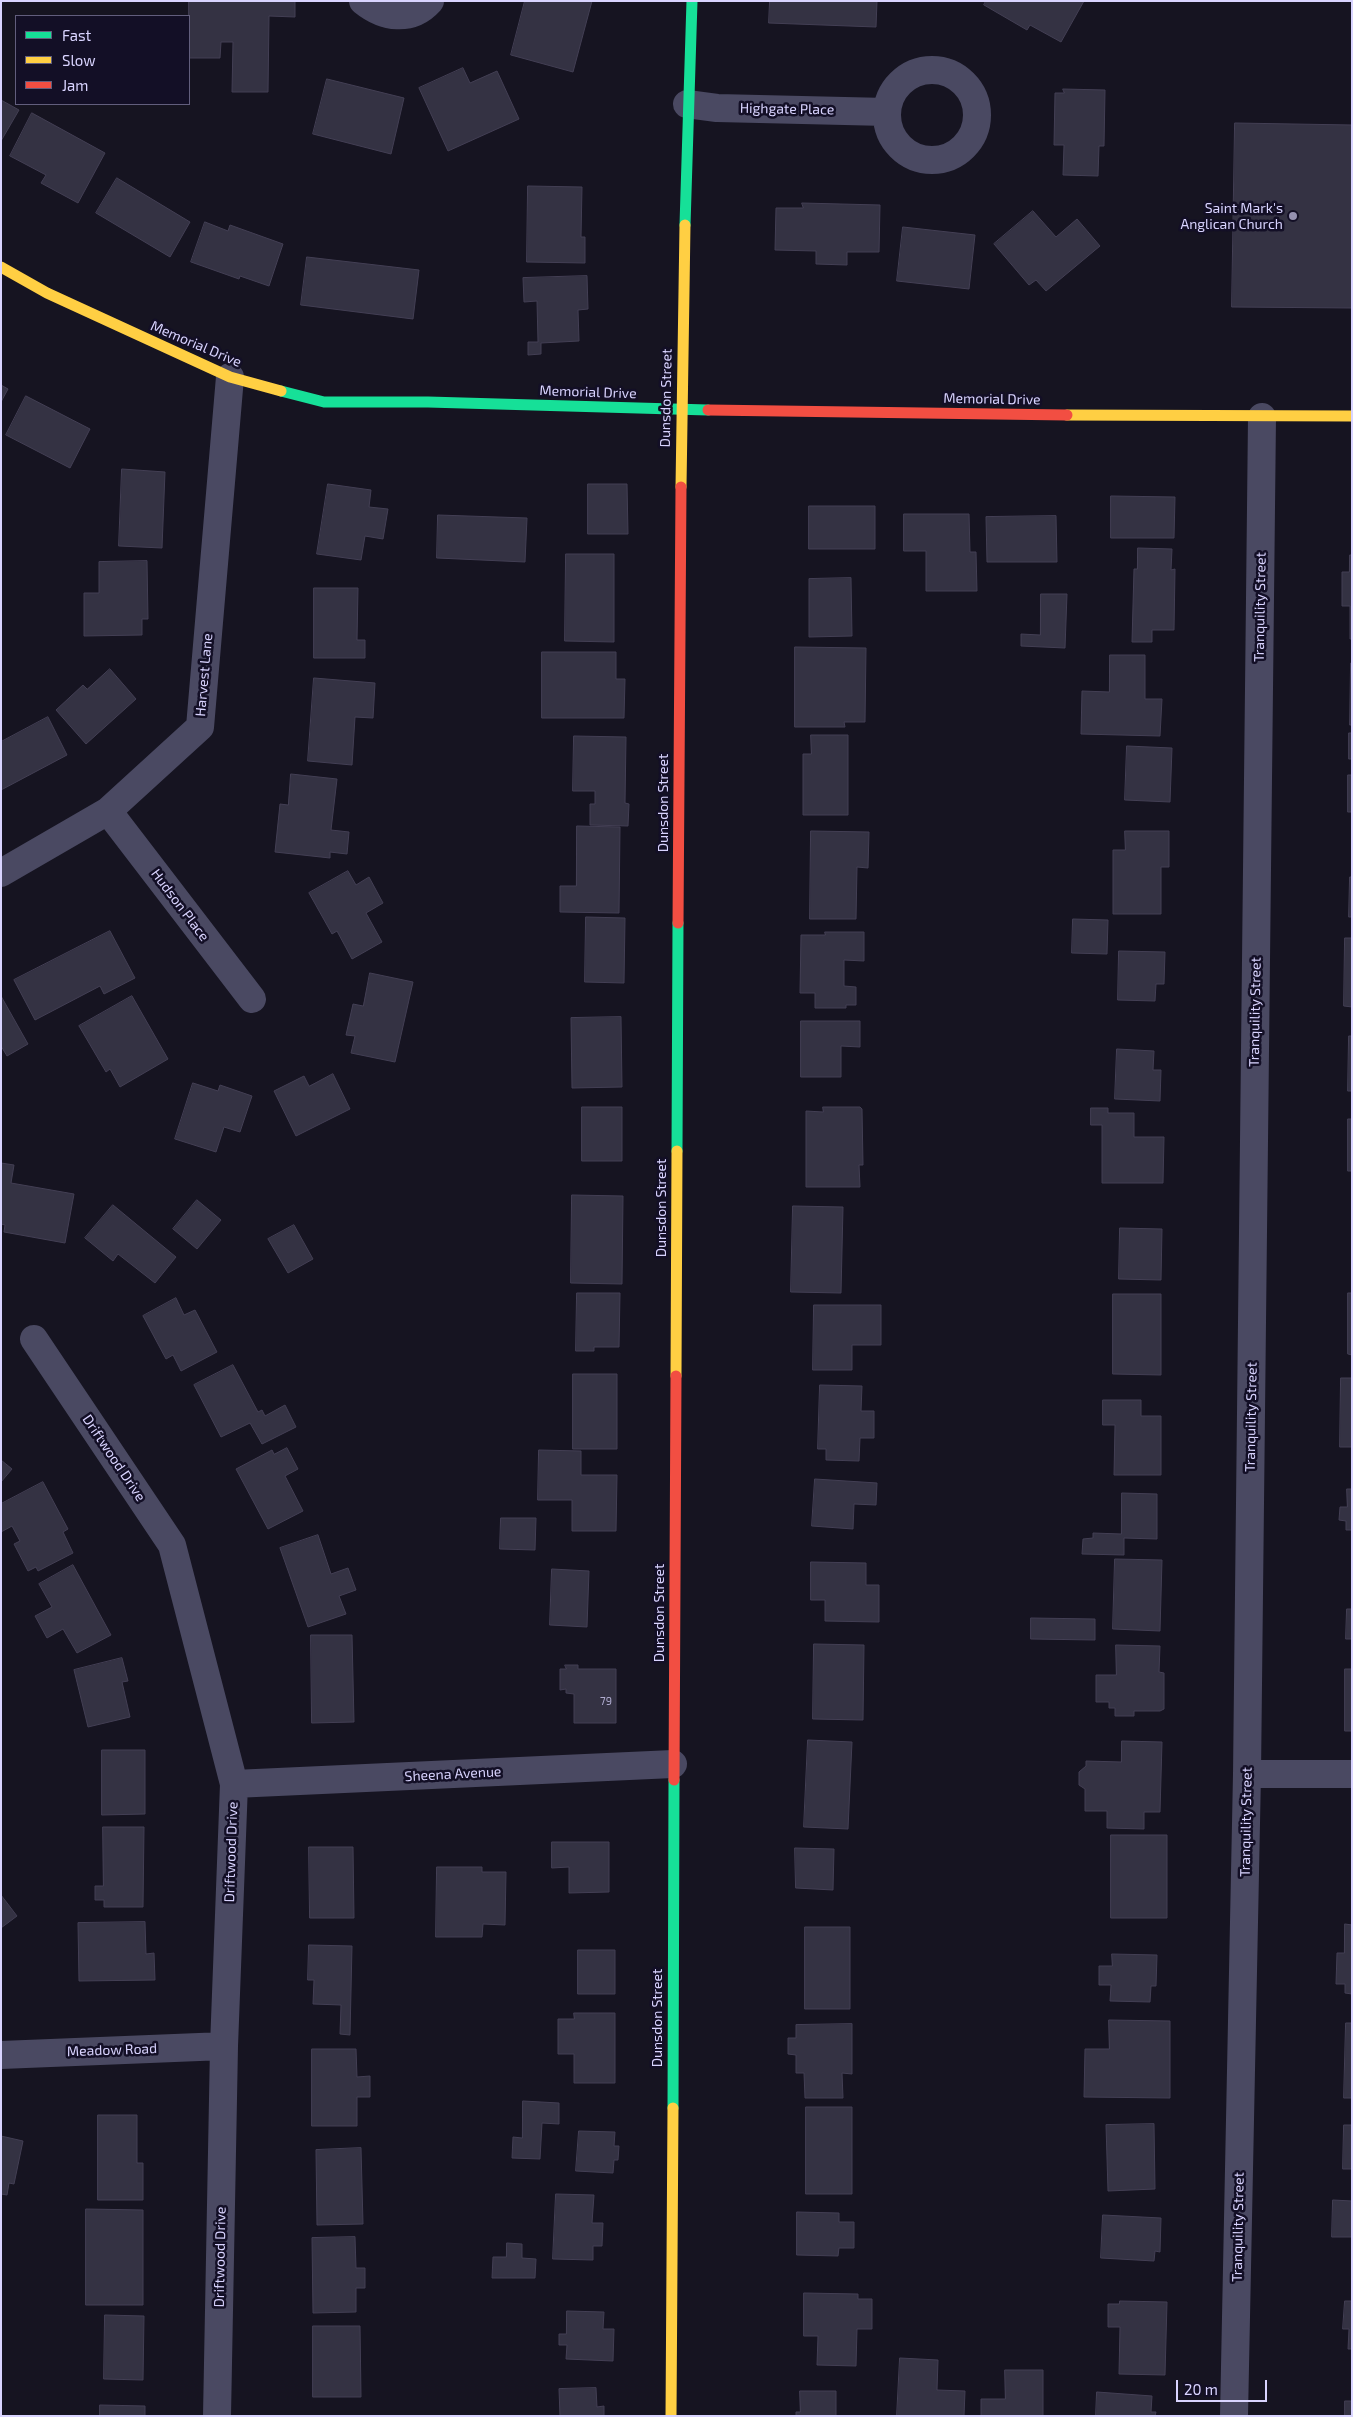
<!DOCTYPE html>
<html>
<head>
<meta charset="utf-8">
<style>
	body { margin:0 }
	#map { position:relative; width:1353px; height:2417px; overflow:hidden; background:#161421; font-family:"Exo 2",sans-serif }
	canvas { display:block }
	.frame { position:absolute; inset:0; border:2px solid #d9d4ff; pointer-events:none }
	.legend { position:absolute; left:15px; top:15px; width:175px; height:90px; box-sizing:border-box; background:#130f26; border:1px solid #625e7d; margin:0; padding:6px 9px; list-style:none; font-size:15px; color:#d9d4ff }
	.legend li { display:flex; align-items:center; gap:10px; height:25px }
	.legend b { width:25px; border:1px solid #625e7d }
	.scale { position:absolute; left:1176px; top:2380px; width:91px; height:22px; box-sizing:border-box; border:2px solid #d9d4ff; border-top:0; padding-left:6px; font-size:15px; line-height:18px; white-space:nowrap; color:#d9d4ff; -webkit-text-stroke:4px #130f26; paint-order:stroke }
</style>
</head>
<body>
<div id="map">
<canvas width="1353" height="2417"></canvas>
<div class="frame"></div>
<ul class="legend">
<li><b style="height:6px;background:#16e098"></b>Fast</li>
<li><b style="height:6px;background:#ffcf43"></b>Slow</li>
<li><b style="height:6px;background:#f24e42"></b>Jam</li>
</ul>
<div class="scale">20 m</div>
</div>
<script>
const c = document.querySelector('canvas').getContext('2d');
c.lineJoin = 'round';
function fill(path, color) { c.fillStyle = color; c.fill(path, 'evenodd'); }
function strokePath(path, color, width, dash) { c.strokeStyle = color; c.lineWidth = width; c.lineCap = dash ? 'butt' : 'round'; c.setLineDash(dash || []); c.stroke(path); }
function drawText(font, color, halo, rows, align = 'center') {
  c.font = font + ' "Exo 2",sans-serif'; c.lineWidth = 5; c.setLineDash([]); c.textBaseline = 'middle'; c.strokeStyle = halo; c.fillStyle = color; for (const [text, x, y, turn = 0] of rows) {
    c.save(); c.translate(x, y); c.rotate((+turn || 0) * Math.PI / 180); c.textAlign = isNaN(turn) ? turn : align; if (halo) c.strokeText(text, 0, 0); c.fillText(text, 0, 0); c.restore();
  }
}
const building = new Path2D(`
	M 189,1 L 295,1 L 295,17 L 269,16 L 268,92 L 232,92 L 233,42 L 221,42 L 220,58 L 189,58 Z
	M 525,1 L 592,1 L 573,72 L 511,55 Z
	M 770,1 L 877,1 L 876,27 L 769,23 Z
	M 986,1 L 1084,1 L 1061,42 L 1030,25 L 1027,30 L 984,5 Z
	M 463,68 L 470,83 L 497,71 L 519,119 L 448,151 L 419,88 Z
	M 327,79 L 404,98 L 391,154 L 313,134 Z
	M 1063,89 L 1105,90 L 1104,146 L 1099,146 L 1098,176 L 1063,175 L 1064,145 L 1054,145 L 1055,93 L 1064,93 Z
	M 1,100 L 19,110 L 1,141 Z
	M 32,113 L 105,153 L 78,203 L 41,183 L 46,175 L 10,156 Z
	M 1235,123 L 1352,125 L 1352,308 L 1232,307 Z
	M 117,178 L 190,222 L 170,257 L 96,213 Z
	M 528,186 L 582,187 L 581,237 L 585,237 L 585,263 L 527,262 Z
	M 802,203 L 880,205 L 879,252 L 847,252 L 847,265 L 816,264 L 816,251 L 775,250 L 776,208 L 803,208 Z
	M 1033,211 L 1056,237 L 1077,219 L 1100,246 L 1046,291 L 1036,280 L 1029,285 L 994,244 Z
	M 205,222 L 228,231 L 230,225 L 283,244 L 269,286 L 240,276 L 239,279 L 191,262 Z
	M 903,227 L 975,235 L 969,289 L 897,281 Z
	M 307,257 L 419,270 L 413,319 L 301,305 Z
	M 587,276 L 588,309 L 578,310 L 579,341 L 541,343 L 541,354 L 528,355 L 528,342 L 538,342 L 537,301 L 524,302 L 523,278 Z
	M 1,385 L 8,389 L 1,402 Z
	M 26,396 L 90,429 L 70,468 L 6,435 Z
	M 122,469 L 165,472 L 162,548 L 119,546 Z
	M 328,484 L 371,490 L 369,507 L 388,509 L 383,539 L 365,536 L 361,560 L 317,554 Z
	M 588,484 L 627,484 L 628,534 L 588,534 Z
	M 1111,496 L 1175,497 L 1174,538 L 1111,538 Z
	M 809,506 L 875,506 L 875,549 L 809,549 Z
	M 904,514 L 969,514 L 970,552 L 976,552 L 977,591 L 926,591 L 926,551 L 904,551 Z
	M 438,515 L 527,518 L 525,562 L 437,558 Z
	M 1056,516 L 1057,562 L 987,562 L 986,517 Z
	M 1138,548 L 1172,549 L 1171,570 L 1175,569 L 1174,630 L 1152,630 L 1152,642 L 1132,642 L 1134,569 L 1137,569 Z
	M 566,554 L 614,554 L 614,642 L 565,641 Z
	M 1350,555 L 1352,555 L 1352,639 L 1350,639 L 1350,606 L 1342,606 L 1342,572 L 1349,572 Z
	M 147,561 L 148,619 L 142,619 L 142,635 L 84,636 L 84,593 L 99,593 L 99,562 Z
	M 851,578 L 852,636 L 809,637 L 809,579 Z
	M 314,588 L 358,588 L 357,640 L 365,640 L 365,658 L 314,658 Z
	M 1041,594 L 1067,594 L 1065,648 L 1021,646 L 1021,634 L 1040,635 Z
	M 795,647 L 866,648 L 865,722 L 844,722 L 845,727 L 795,727 Z
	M 542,652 L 616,652 L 616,679 L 625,679 L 624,718 L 542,718 Z
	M 1110,655 L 1145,655 L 1145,699 L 1162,699 L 1160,736 L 1081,734 L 1082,691 L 1109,692 Z
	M 1351,663 L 1352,663 L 1352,725 L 1350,725 Z
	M 110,669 L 136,699 L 86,744 L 56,710 L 83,685 L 87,689 Z
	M 314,678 L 375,683 L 373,718 L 355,717 L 352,765 L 308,761 Z
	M 48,717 L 67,755 L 1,790 L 1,742 Z
	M 1349,733 L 1352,733 L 1352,759 L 1349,759 Z
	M 811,735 L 848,735 L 848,815 L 803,815 L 803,754 L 811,754 Z
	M 574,736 L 626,737 L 625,803 L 629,804 L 628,826 L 590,825 L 590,804 L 595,804 L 595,791 L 573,791 Z
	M 1127,746 L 1172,748 L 1170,802 L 1125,800 Z
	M 291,774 L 337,779 L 331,830 L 349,832 L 347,854 L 330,852 L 330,858 L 275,852 L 280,804 L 288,805 Z
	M 1348,775 L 1352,775 L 1352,812 L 1348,812 Z
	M 577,826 L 620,827 L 619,913 L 560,912 L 560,886 L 576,886 Z
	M 811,831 L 869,832 L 868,868 L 857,867 L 856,919 L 810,919 Z
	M 1125,831 L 1169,831 L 1169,867 L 1161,867 L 1161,914 L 1113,914 L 1113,850 L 1125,850 Z
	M 348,871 L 356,885 L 369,877 L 383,903 L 366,913 L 382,942 L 352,959 L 337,931 L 332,934 L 309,893 Z
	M 1350,877 L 1352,877 L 1352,917 L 1349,917 Z
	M 586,917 L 625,918 L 624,983 L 585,982 Z
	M 1073,919 L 1108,920 L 1107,954 L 1072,953 Z
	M 110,931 L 135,978 L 104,994 L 100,986 L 35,1020 L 14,980 Z
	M 825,932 L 864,932 L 864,961 L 844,960 L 844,986 L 856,987 L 856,1005 L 846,1005 L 846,1008 L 815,1008 L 815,993 L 800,993 L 801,935 L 825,935 Z
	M 1345,938 L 1352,938 L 1352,1007 L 1344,1006 Z
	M 1119,951 L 1165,952 L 1164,984 L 1156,984 L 1155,1001 L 1118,1000 Z
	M 370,973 L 413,982 L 395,1062 L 351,1053 L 355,1036 L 346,1035 L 353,1004 L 363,1006 Z
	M 1,996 L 28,1044 L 7,1056 L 1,1046 Z
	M 132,996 L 168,1059 L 120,1087 L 110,1069 L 106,1072 L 79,1026 Z
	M 621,1017 L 622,1087 L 572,1088 L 571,1018 Z
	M 801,1021 L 860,1021 L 860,1047 L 841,1046 L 841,1077 L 801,1077 Z
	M 1349,1036 L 1352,1036 L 1352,1091 L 1348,1091 Z
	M 1117,1049 L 1154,1051 L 1153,1070 L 1161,1070 L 1160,1101 L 1115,1099 Z
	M 333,1074 L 350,1109 L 296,1136 L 274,1091 L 304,1076 L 309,1086 Z
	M 193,1083 L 218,1091 L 220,1085 L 252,1096 L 240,1132 L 224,1127 L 216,1152 L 175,1139 Z
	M 582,1107 L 622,1107 L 622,1161 L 582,1161 Z
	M 823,1107 L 860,1107 L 862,1109 L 863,1165 L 859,1165 L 860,1187 L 806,1187 L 806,1111 L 823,1112 Z
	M 1091,1108 L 1108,1108 L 1108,1113 L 1134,1113 L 1134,1137 L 1164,1137 L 1163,1183 L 1102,1183 L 1102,1125 L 1091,1125 Z
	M 1348,1119 L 1352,1119 L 1352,1171 L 1348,1171 Z
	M 1,1163 L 14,1165 L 11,1183 L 74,1194 L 65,1243 L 4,1232 L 5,1225 L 1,1224 Z
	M 572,1195 L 623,1196 L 622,1284 L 571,1283 Z
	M 197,1200 L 221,1220 L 197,1249 L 173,1229 Z
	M 113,1205 L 176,1257 L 155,1283 L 118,1254 L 113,1261 L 85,1238 Z
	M 793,1206 L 843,1207 L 841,1293 L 791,1292 Z
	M 294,1225 L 313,1259 L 288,1273 L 268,1239 Z
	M 1120,1228 L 1162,1229 L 1161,1280 L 1119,1279 Z
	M 577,1293 L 620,1293 L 619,1347 L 594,1347 L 594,1351 L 576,1351 Z
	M 1348,1293 L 1352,1293 L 1352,1355 L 1348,1354 Z
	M 1113,1294 L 1161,1294 L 1161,1375 L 1113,1374 Z
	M 176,1298 L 184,1315 L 195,1310 L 217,1352 L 181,1371 L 173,1355 L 166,1359 L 143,1316 Z
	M 814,1305 L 881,1305 L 881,1345 L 852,1345 L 852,1370 L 813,1370 Z
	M 233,1365 L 258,1412 L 262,1410 L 265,1416 L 285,1405 L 296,1427 L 262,1444 L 250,1423 L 221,1437 L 194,1385 Z
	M 573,1374 L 617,1374 L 617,1449 L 573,1449 Z
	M 1341,1378 L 1352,1378 L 1352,1447 L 1340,1447 Z
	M 820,1385 L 862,1386 L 861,1411 L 874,1411 L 874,1438 L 860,1438 L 859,1461 L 826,1460 L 826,1449 L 818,1449 Z
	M 1103,1400 L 1141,1400 L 1141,1416 L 1161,1416 L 1161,1475 L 1114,1475 L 1115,1425 L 1103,1425 Z
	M 287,1448 L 298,1469 L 285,1476 L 303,1511 L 268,1529 L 236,1469 L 272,1450 L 274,1454 Z
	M 539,1450 L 581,1451 L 581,1475 L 617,1475 L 616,1531 L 572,1531 L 572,1500 L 538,1500 Z
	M 1,1460 L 12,1469 L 1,1482 Z
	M 815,1479 L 877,1483 L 876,1505 L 854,1504 L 853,1529 L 812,1526 Z
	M 43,1482 L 68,1529 L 63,1532 L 73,1553 L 38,1571 L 36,1567 L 28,1571 L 14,1544 L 20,1541 L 12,1526 L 1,1532 L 1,1504 Z
	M 1347,1489 L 1352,1489 L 1352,1530 L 1346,1530 L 1346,1521 L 1339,1520 L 1340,1507 L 1347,1507 Z
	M 1122,1493 L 1157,1494 L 1157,1539 L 1124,1538 L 1124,1555 L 1082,1554 L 1083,1539 L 1093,1538 L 1093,1533 L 1121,1534 Z
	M 501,1518 L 536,1518 L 535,1550 L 500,1549 Z
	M 318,1535 L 331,1574 L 348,1568 L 356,1590 L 339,1596 L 346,1614 L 308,1627 L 280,1548 Z
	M 1115,1559 L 1162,1560 L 1160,1631 L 1113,1629 Z
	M 811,1562 L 866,1563 L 866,1585 L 879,1585 L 879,1622 L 825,1621 L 825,1600 L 811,1600 Z
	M 73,1565 L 111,1635 L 77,1653 L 63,1629 L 47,1638 L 35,1616 L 52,1607 L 39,1584 Z
	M 552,1569 L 589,1571 L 587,1627 L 550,1625 Z
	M 1347,1609 L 1352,1609 L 1352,1639 L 1346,1639 Z
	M 1031,1618 L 1095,1619 L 1095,1640 L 1031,1639 Z
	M 311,1635 L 352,1635 L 354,1722 L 312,1723 Z
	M 814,1644 L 864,1645 L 863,1720 L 813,1719 Z
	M 1116,1645 L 1160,1646 L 1159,1672 L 1164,1673 L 1164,1709 L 1160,1711 L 1134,1711 L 1134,1716 L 1115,1716 L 1115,1708 L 1109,1708 L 1109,1702 L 1096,1702 L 1096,1675 L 1116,1675 Z
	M 122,1658 L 128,1681 L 122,1682 L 130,1717 L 88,1727 L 74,1670 Z
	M 565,1665 L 578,1665 L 578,1669 L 616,1669 L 616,1723 L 574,1723 L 574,1694 L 566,1693 L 566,1689 L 560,1690 L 560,1669 L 566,1669 Z
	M 1345,1669 L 1352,1669 L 1352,1731 L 1345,1731 Z
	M 808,1740 L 852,1742 L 848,1829 L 804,1827 Z
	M 1122,1741 L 1162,1742 L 1160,1812 L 1144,1812 L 1144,1829 L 1107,1828 L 1107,1811 L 1085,1811 L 1085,1789 L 1079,1785 L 1079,1772 L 1086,1766 L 1086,1761 L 1121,1762 Z
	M 102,1750 L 145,1750 L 145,1814 L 102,1815 Z
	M 103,1827 L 144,1827 L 143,1907 L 104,1907 L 104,1900 L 95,1900 L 95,1886 L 103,1886 Z
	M 1111,1835 L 1167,1835 L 1167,1918 L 1111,1918 Z
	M 552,1842 L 609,1842 L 609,1892 L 569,1893 L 569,1867 L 552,1868 Z
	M 309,1847 L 353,1847 L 354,1918 L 310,1918 Z
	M 795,1848 L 834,1849 L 833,1890 L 796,1888 Z
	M 437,1867 L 482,1867 L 482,1872 L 506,1872 L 505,1925 L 483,1924 L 482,1937 L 436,1937 Z
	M 1,1895 L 17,1916 L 1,1928 Z
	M 145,1922 L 146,1954 L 154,1953 L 155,1980 L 79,1981 L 78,1923 Z
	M 1345,1924 L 1352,1925 L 1352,1994 L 1345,1993 L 1345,1984 L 1336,1984 L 1337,1953 L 1344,1953 Z
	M 805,1927 L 850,1927 L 850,2009 L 805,2009 Z
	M 309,1945 L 352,1946 L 350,2035 L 340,2034 L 341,2005 L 313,2004 L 314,1980 L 308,1980 Z
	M 578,1950 L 615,1950 L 615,1994 L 578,1994 Z
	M 1112,1954 L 1157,1955 L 1156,1986 L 1151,1986 L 1150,2002 L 1110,2001 L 1111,1985 L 1099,1985 L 1099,1966 L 1112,1966 Z
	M 574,2013 L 615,2013 L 615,2083 L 574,2083 L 574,2054 L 558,2054 L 558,2019 L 574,2019 Z
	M 1109,2020 L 1170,2021 L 1170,2098 L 1084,2097 L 1085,2049 L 1109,2049 Z
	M 1346,2023 L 1352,2023 L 1352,2098 L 1344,2098 Z
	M 852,2024 L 852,2074 L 842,2073 L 843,2098 L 805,2098 L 804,2073 L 796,2073 L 796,2055 L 788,2054 L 788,2038 L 796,2038 L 796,2025 Z
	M 312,2049 L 356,2049 L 357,2077 L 370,2076 L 370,2097 L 357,2097 L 357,2126 L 312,2126 Z
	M 523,2101 L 559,2103 L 559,2124 L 542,2123 L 540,2159 L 512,2158 L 513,2137 L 522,2138 Z
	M 806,2107 L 852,2107 L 852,2194 L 806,2194 Z
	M 98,2115 L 137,2115 L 137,2163 L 143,2163 L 143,2200 L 98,2200 Z
	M 1154,2124 L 1155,2189 L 1108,2191 L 1106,2125 Z
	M 1344,2125 L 1352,2125 L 1352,2169 L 1343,2169 Z
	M 579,2131 L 615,2132 L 614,2146 L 619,2146 L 618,2160 L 614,2160 L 613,2173 L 576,2171 Z
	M 1,2136 L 23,2141 L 14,2184 L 9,2183 L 7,2195 L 1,2194 Z
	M 361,2148 L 363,2224 L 317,2225 L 316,2150 Z
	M 556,2194 L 594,2195 L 592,2223 L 603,2223 L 602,2246 L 593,2246 L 593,2260 L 553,2259 Z
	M 1333,2200 L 1352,2201 L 1352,2237 L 1332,2237 Z
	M 86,2209 L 143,2210 L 143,2305 L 86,2305 Z
	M 797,2212 L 839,2213 L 839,2222 L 854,2222 L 854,2248 L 839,2248 L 838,2256 L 797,2255 Z
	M 1103,2215 L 1161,2218 L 1160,2252 L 1155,2251 L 1154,2261 L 1101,2258 Z
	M 355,2237 L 356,2268 L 365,2268 L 365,2288 L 356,2288 L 356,2312 L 313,2313 L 312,2238 Z
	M 507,2243 L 522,2244 L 522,2258 L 536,2259 L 535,2278 L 492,2278 L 493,2257 L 506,2257 Z
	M 804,2293 L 858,2294 L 858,2299 L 872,2299 L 872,2329 L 857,2329 L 856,2366 L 817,2365 L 818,2336 L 804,2336 Z
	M 1120,2301 L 1167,2302 L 1165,2375 L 1119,2374 L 1120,2327 L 1108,2327 L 1108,2304 L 1119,2304 Z
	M 1345,2301 L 1352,2301 L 1352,2349 L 1348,2349 L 1349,2329 L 1343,2329 Z
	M 567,2311 L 604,2312 L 603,2329 L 614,2329 L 613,2361 L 566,2359 L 567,2345 L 559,2345 L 559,2334 L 566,2334 Z
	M 105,2315 L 144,2316 L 143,2380 L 104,2379 Z
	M 313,2326 L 360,2326 L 361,2397 L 313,2397 Z
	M 900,2358 L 938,2360 L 937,2390 L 965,2391 L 964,2416 L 897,2416 Z
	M 1005,2370 L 1043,2370 L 1043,2416 L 981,2416 L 981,2399 L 1005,2399 Z
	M 596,2388 L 597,2407 L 604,2406 L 604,2416 L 560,2416 L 559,2389 Z
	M 800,2391 L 836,2391 L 836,2416 L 796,2416 L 796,2412 L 800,2412 Z
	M 1097,2392 L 1152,2396 L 1151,2412 L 1156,2412 L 1155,2416 L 1096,2416 Z
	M 1345,2401 L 1352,2401 L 1352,2416 L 1345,2416 Z
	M 100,2405 L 145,2406 L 145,2416 L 100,2416 Z`);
fill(building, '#343243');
strokePath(building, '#433f54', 1);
strokePath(new Path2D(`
	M 363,1 C 384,18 411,22 430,1
	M887 115a45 45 0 1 1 90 0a45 45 0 1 1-90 0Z
	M 687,104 L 717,108 L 887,112
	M 108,811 L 252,999
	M 1,873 L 108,811 L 200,727 L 230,377
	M 34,1339 L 172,1545 L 234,1784 L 224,2046 L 217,2416
	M 1247,1774 L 1352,1774
	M 234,1784 L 673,1764
	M 1,2055 L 224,2046
	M 1234,2416 L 1247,1774 L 1262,417`), '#4a4962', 28);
strokePath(new Path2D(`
	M 685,225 L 692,1
	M 281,391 L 324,402 L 428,402 L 708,410
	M 677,1151 L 678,923
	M 673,2108 L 674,1780`), '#16e098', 11);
strokePath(new Path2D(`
	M 1,267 L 47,293 L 230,377 L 281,391
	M 1067,415 L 1352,416
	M 681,487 L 685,225
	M 676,1376 L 677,1151
	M 671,2416 L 673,2108`), '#ffcf43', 11);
strokePath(new Path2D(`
	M 708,410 L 1067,415
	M 678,923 L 681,487
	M 674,1780 L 676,1376`), '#f24e42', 11);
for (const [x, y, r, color] of [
	[1293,216,5,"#9591b1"]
]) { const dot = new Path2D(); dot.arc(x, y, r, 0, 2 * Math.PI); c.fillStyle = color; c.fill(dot); strokePath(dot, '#130f26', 2); }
drawText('11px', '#b0acd0', null, [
	["79",606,1701]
]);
drawText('14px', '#d9d4ff', '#130f26', [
	["Highgate Place",787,109,1],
	["Memorial Drive",196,344,23],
	["Memorial Drive",588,392,2],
	["Dunsdon Street",666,398,-89],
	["Memorial Drive",992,399,1],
	["Tranquility Street",1260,607,-89],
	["Harvest Lane",204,675,-85],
	["Dunsdon Street",663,803,-90],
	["Hudson Place",180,905,53],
	["Tranquility Street",1255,1012,-89],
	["Dunsdon Street",661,1208,-90],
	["Tranquility Street",1251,1417,-89],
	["Driftwood Drive",114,1458,56],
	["Dunsdon Street",659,1613,-90],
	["Sheena Avenue",453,1774,-3],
	["Tranquility Street",1246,1822,-89],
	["Driftwood Drive",231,1852,-88],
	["Dunsdon Street",657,2018,-90],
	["Meadow Road",112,2050,-2],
	["Tranquility Street",1238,2227,-89],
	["Driftwood Drive",220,2257,-89]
]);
drawText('14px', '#d9d4ff', '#130f26', [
	["Saint Mark's",1283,208],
	["Anglican Church",1283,224]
], 'right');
</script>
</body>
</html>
